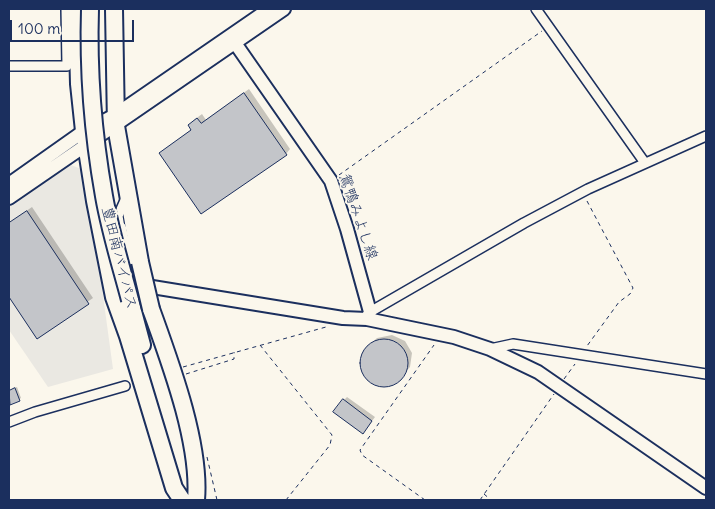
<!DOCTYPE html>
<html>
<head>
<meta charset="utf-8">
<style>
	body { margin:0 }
	#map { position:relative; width:715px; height:509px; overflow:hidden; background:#fbf7ec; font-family:Delius,sans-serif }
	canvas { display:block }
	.frame { position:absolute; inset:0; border:10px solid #1b2f5e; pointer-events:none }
	.scale { position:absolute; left:10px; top:20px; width:124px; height:22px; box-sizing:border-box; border:2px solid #1b2f5e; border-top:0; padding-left:6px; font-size:15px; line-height:18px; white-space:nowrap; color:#1b2f5e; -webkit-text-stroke:4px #fbf7ec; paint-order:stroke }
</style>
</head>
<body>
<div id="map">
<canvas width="715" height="509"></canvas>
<div class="frame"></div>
<div class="scale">100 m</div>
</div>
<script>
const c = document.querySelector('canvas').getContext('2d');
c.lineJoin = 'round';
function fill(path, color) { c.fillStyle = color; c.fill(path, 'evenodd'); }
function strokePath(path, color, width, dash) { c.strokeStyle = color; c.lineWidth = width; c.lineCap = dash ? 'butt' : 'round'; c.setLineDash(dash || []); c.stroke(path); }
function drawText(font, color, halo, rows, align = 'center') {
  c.font = font + ' Delius,"Klee One",sans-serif'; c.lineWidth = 4; c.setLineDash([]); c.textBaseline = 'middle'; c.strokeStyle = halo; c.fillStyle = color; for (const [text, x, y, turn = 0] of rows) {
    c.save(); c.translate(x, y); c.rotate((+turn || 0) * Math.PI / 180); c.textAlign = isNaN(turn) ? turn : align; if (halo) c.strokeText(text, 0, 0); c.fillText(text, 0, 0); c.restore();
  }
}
fill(new Path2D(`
	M 71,165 L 86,171 L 113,369 L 48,387 L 9,330 L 9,206 Z`), '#eae8e2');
fill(new Path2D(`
	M 249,89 L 290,149 L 286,154 L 160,153 L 192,129 L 189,125 L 194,120 L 202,114 L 206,120 Z
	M 32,207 L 93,298 L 37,337 L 9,295 L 9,223 Z
	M 392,335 L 405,341 L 412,353 L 410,367 L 395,383 L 381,386 L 368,380 L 364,374 L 361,360 L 367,347 L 377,338 Z
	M 17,387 L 21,398 L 11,404 L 9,390 Z
	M 347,397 L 375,417 L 366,429 L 344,400 Z`), '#0003');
const building = new Path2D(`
	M 244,93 L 287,155 L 201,214 L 159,153 L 191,130 L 188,125 L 197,118 L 201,123 Z
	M 27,211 L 89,304 L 37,339 L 9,297 L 9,223 Z
	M360 363a24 24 0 1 1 48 0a24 24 0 1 1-48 0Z
	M 15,388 L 20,401 L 10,405 L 9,391 Z
	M 343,399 L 372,421 L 363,434 L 333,412 Z`);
fill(building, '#c3c5c9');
strokePath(building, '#1b2f5e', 1);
const street = new Path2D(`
	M 536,9 L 645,163
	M 9,66 L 67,66 L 66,9
	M 120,228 L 118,216 L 126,198
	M 370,312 L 524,223 L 588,189 L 706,136
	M 490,349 L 513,344 L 706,374
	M 9,422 L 35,412 L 125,386`);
const secondary = new Path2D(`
	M 235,43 L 331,181 L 347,229 L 370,312 L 367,319
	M 9,184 L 84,131 L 115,115 L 269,9
	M 9,198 L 284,9
	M 120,228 L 130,274 L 140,285 L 343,318 L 367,319 L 454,337 L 490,349 L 538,372 L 706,488`);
const highway = new Path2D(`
	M 77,9 L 79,84 L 84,131 L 95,201 L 114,297 L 128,336 L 174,488 L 182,500
	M 114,9 L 116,126 L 140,262
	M 130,300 L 142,345
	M 151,309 C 170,362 201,444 196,500`);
strokePath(street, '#1b2f5e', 12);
strokePath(secondary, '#1b2f5e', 16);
strokePath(highway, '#1b2f5e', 20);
strokePath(new Path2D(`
	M 339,175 L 542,31
	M 587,201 L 633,288 L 630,294 L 619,302 L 587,346
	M 260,345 L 332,435 L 330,445 L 286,500
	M 183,367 L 326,327
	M 186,374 L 234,359 L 234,352
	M 564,379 L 575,364
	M 207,457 L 217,500
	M 484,494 L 491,500
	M 425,500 L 362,455 L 360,450 L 434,345
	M 480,500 L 554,394`), '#1b2f5e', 1, [4, 4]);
strokePath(street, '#fbf7ec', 9);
strokePath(secondary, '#fbf7ec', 12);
strokePath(highway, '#fbf7ec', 16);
const highwayBridge = new Path2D(`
	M 90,9 C 88,71 93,134 104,196 C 110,231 121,266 130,300
	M 140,262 L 151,309`);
strokePath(highwayBridge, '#1b2f5e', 20, []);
strokePath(highwayBridge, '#fbf7ec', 16);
drawText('15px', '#1b2f5e', '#fbf7ec', [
	["鴛鴨みよし線",358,217,71],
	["豊田南バイパス",119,258,76]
]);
</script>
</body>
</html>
